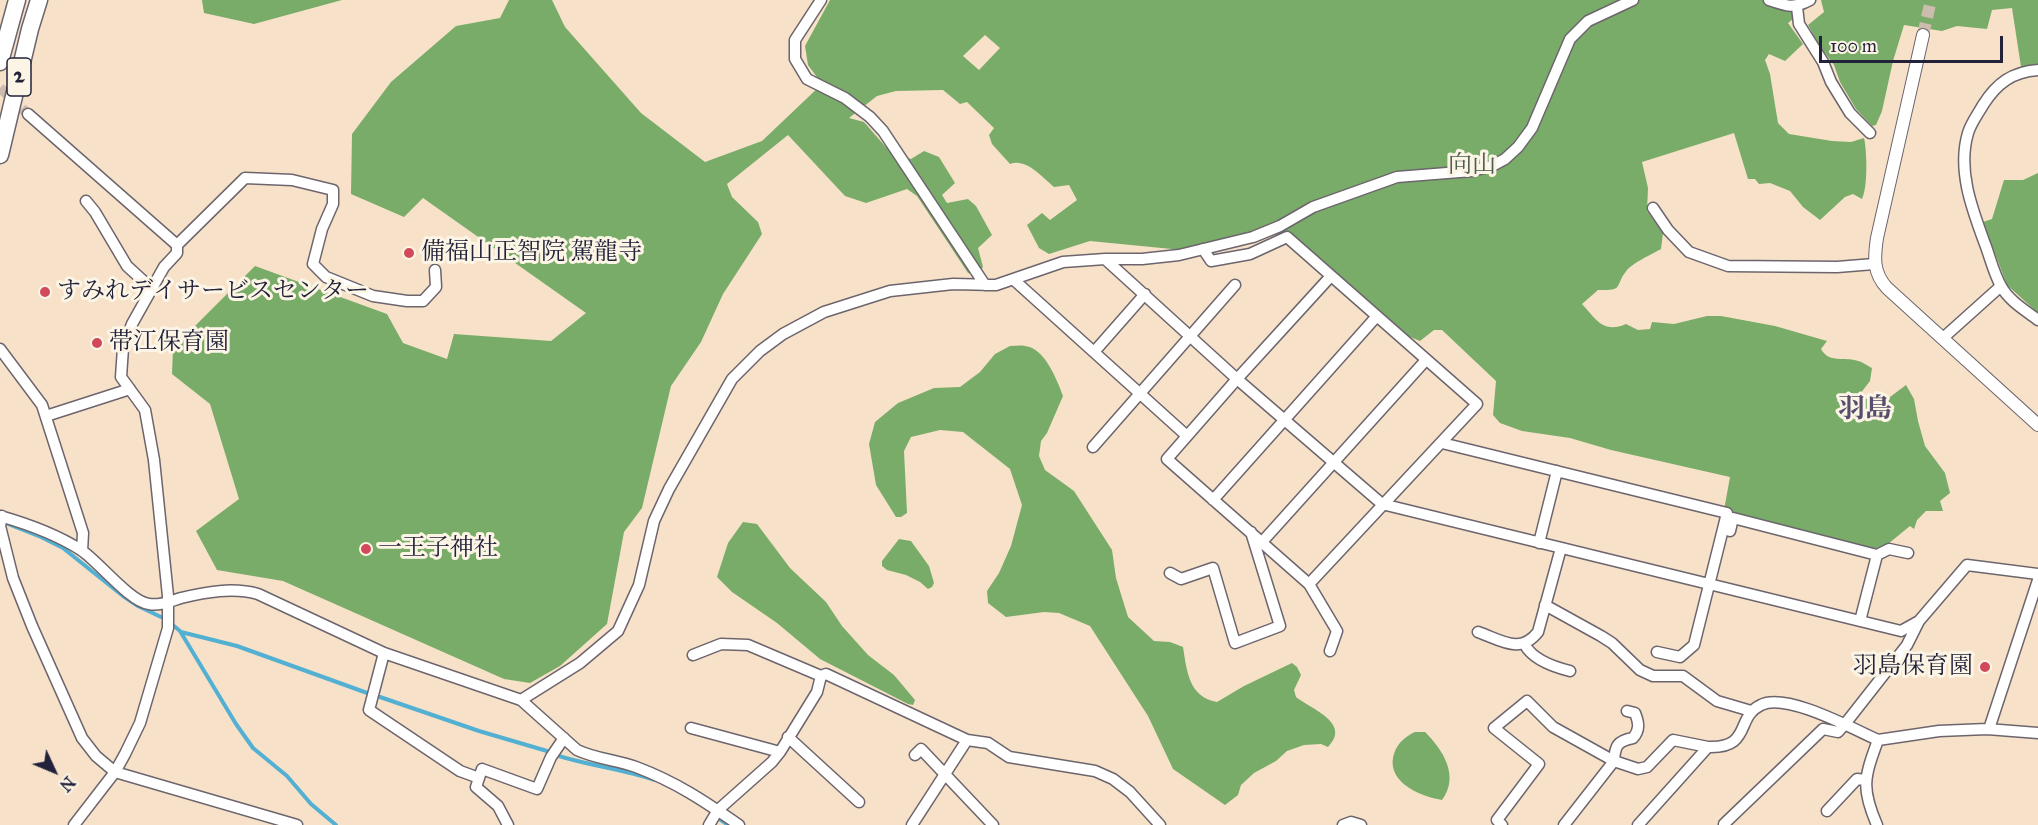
<!DOCTYPE html>
<html>
<head>
<meta charset="utf-8">
<style>
	body { margin:0 }
	#map { position:relative; width:2038px; height:825px; overflow:hidden; background:#f7e2c9; font-family:"IM FELL Great Primer",serif }
	canvas { display:block }
	.north { position:absolute; left:24px; top:741px; width:60px; height:60px; -webkit-text-stroke:4px #fcf5e5; paint-order:stroke; rotate:134deg; font-size:16px; font-weight:700; line-height:24px; text-align:center; color:#22223b }
	.north::after { content:''; display:block; margin:auto; width:21px; height:27px; background:#22223b; clip-path:polygon(50% 0,100% 100%,50% 72%,0 100%) }
	.scale { position:absolute; left:1819px; top:36px; width:184px; height:27px; box-sizing:border-box; border:3px solid #22223b; border-top:0; padding-left:8px; font-size:18px; line-height:21px; white-space:nowrap; color:#22223b; -webkit-text-stroke:4px #fcf5e5; paint-order:stroke }
</style>
</head>
<body>
<div id="map">
<canvas width="2038" height="825"></canvas>
<div class="north">N</div>
<div class="scale">100 m</div>
</div>
<script>
const c = document.querySelector('canvas').getContext('2d');
c.lineJoin = 'round';
function fill(path, color) { c.fillStyle = color; c.fill(path, 'evenodd'); }
function strokePath(path, color, width, dash) { c.strokeStyle = color; c.lineWidth = width; c.lineCap = dash ? 'butt' : 'round'; c.setLineDash(dash || []); c.stroke(path); }
function drawText(font, color, halo, rows, align = 'center') {
  c.font = font + ' "IM FELL Great Primer","Noto Serif JP",serif'; c.lineWidth = 6; c.setLineDash([]); c.textBaseline = 'middle'; c.strokeStyle = halo; c.fillStyle = color; for (const [text, x, y, turn = 0] of rows) {
    c.save(); c.translate(x, y); c.rotate((+turn || 0) * Math.PI / 180); c.textAlign = isNaN(turn) ? turn : align; if (halo) c.strokeText(text, 0, 0); c.fillText(text, 0, 0); c.restore();
  }
}
fill(new Path2D(`
	M 202,0 L 342,0 L 254,24 L 204,13 Z
	M 509,0 L 552,0 L 565,27 L 641,113 L 705,162 L 762,141 L 822,84 L 808,65 L 805,46 L 830,0 L 1817,0 L 1788,23 L 1803,44 L 1785,61 L 1769,54 L 1765,60 L 1770,74 L 1778,123 L 1789,134 L 1832,141 L 1851,142 L 1864,138 C 1867,151 1868,187 1862,199 L 1853,194 L 1845,197 L 1820,220 L 1803,207 L 1790,191 L 1770,183 L 1759,184 L 1755,179 L 1748,179 L 1734,133 L 1642,162 L 1648,188 L 1647,211 L 1663,233 L 1661,249 C 1652,254 1633,263 1627,270 C 1614,286 1625,291 1598,290 L 1582,304 C 1596,319 1603,334 1626,324 L 1638,330 L 1650,329 L 1652,322 L 1674,324 L 1707,316 L 1721,316 L 1775,326 L 1827,341 L 1821,349 C 1829,364 1845,356 1858,361 C 1863,362 1868,366 1872,368 L 1870,381 L 1860,394 L 1878,406 L 1906,385 L 1914,399 L 1918,421 L 1925,446 L 1945,473 L 1950,493 L 1940,501 L 1943,511 L 1926,511 L 1917,520 L 1914,529 L 1910,526 L 1888,544 L 1874,549 L 1724,510 L 1730,477 L 1611,450 L 1570,438 L 1522,431 L 1500,423 L 1493,415 L 1496,381 L 1442,330 L 1434,330 L 1420,341 L 1403,334 L 1276,224 L 1251,234 L 1182,250 L 1090,241 L 1049,254 L 1039,248 L 1027,225 L 1042,213 L 1050,220 L 1077,200 L 1069,185 L 1054,187 C 1042,177 1026,158 1010,164 L 992,144 L 989,135 L 994,128 L 967,102 L 960,104 L 943,90 L 896,91 L 877,96 L 849,118 L 864,122 L 891,153 L 911,159 L 924,151 L 939,157 L 955,183 L 942,195 L 947,203 L 968,199 L 976,206 L 992,235 L 978,248 L 983,267 L 979,272 L 975,275 L 968,273 L 917,196 L 907,189 L 866,203 L 845,196 L 788,135 L 727,184 L 732,197 L 758,222 L 762,234 L 723,294 L 701,342 L 671,386 L 642,508 L 624,532 L 607,624 L 560,666 L 530,683 L 504,679 L 283,581 L 217,570 L 196,531 L 239,499 L 210,404 L 172,374 L 173,348 L 255,266 L 387,314 L 403,343 L 447,359 L 454,334 L 551,341 L 586,313 L 423,198 L 404,217 L 351,194 L 352,134 L 391,82 L 456,26 L 500,18 ZM 985,35 L 1000,48 L 979,70 L 963,56 Z
	M 1821,0 L 2038,0 L 2038,66 L 2021,67 L 2012,8 L 1992,10 L 1987,29 L 1957,26 L 1942,31 L 1904,25 L 1893,61 L 1882,111 L 1876,125 L 1872,126 L 1856,109 L 1840,82 L 1834,65 L 1819,45 L 1808,25 L 1824,12 Z
	M 2038,173 L 2038,313 L 2007,285 L 1983,222 L 1992,219 L 2004,180 L 2023,180 Z
	M 1010,346 C 1015,346 1021,345 1025,346 C 1045,348 1057,380 1063,396 L 1047,433 L 1041,441 L 1039,456 L 1045,470 L 1074,491 L 1112,550 L 1116,578 L 1128,617 L 1154,641 L 1170,642 L 1183,647 C 1187,672 1189,697 1217,702 L 1244,686 L 1292,663 L 1297,667 L 1301,675 L 1294,690 L 1296,697 C 1311,709 1352,723 1328,747 L 1321,744 L 1304,745 L 1287,751 L 1276,761 L 1254,773 L 1241,785 L 1238,795 L 1225,805 L 1173,769 L 1148,716 L 1090,626 L 1059,613 L 1044,612 L 1006,617 L 988,603 L 987,591 L 999,573 L 1011,546 L 1022,505 L 1010,469 L 963,432 L 940,430 L 911,437 L 904,451 L 907,513 L 901,517 L 896,517 L 876,485 L 869,444 L 875,422 L 898,403 L 934,388 L 960,387 L 980,372 L 995,354 Z
	M 743,522 L 757,524 L 790,568 L 826,602 L 842,626 L 868,655 L 894,675 L 915,700 L 913,705 L 908,704 L 820,659 L 777,623 L 732,592 L 717,577 L 728,543 Z
	M 899,539 L 911,541 L 929,566 L 934,583 L 932,587 L 928,589 L 920,582 L 906,575 L 887,570 L 882,566 L 882,561 Z
	M 1415,732 L 1425,732 C 1443,750 1460,776 1442,800 C 1418,796 1383,780 1395,751 C 1399,742 1406,736 1415,732 Z`), '#79ac68');
strokePath(new Path2D(`
	M 8,524 L 41,537 L 63,548 L 123,596 L 138,606 L 161,617
	M 174,626 L 180,631 L 236,724 L 253,748 L 287,776 L 311,804 L 336,825
	M 181,632 L 237,646 L 370,694
	M 380,697 L 479,731 L 547,751
	M 559,756 C 591,766 623,769 655,780
	M 718,818 L 728,825`), '#54b0d2', 4);
strokePath(new Path2D(`
	M 0,88 L 28,114`), '#ccbcad', 10, [10, 5]);
strokePath(new Path2D(`
	M 1923,35 L 1931,0`), '#ccbcad', 12, [12, 6]);
const minor = new Path2D(`
	M 821,0 L 795,40 L 795,59 L 807,79 L 845,98 L 870,117 L 883,131 L 985,285
	M 1769,0 C 1786,6 1793,9 1810,0
	M 1797,7 L 1799,24 L 1823,62 L 1831,82 L 1850,113 L 1870,133
	M 2038,70 C 2012,72 1997,83 1983,105 C 1978,114 1971,123 1968,133 C 1957,170 1972,209 1985,244 C 1990,257 1994,274 2001,286 C 2009,301 2025,310 2038,320
	M 28,114 L 177,245
	M 86,201 L 95,212 L 127,266 L 151,288
	M 1653,208 L 1668,230 L 1689,252 L 1728,266 L 1837,267 L 1874,264
	M 1203,249 L 1211,261 L 1250,254 L 1287,237 L 1477,404 L 1309,584 L 1167,459 L 1237,379 L 1331,276
	M 1105,259 L 1237,379 L 1382,504 L 1901,631 L 1919,621
	M 1014,280 L 1187,436
	M 1943,338 L 2001,286
	M 0,349 L 42,405 L 83,533 L 82,551
	M 1094,352 L 1145,294
	M 46,416 L 130,389
	M 1442,443 L 1727,513 L 1694,645 L 1680,657 L 1657,652
	M 1093,447 L 1235,285
	M 1213,500 L 1377,316
	M 0,516 C 28,524 56,534 81,550 C 98,561 130,602 149,604 C 160,606 171,601 181,598 C 206,592 233,587 258,594 L 384,653 L 521,700 L 577,750 C 596,759 617,760 636,767 C 676,782 704,801 739,825
	M 2,516 L 0,526 L 13,578 L 32,626 L 82,738 L 96,756 L 115,772 L 297,825
	M 1730,531 L 1733,518 L 1877,555 L 1889,549 L 1908,553
	M 1262,542 L 1426,360
	M 1539,543 L 1557,471
	M 1170,573 L 1181,579 L 1213,568 L 1235,643 L 1280,626 L 1251,532
	M 1309,584 L 1337,631 L 1330,651
	M 1545,605 L 1601,636 L 1612,643 L 1640,670 L 1653,676 L 1683,676 L 1717,701 L 1751,711
	M 1860,621 L 1877,555
	M 1478,632 C 1501,640 1520,655 1538,632 L 1561,548
	M 1525,645 C 1533,660 1554,667 1570,671
	M 384,653 L 369,710 L 460,771 L 479,778 L 482,769 L 537,789 L 551,757 L 564,738
	M 693,655 L 721,644 L 748,645 L 821,676
	M 521,700 L 580,663 L 618,631 L 639,585 L 654,521 L 669,489 L 732,379 L 760,351 L 783,334 L 824,312 L 890,291 L 953,284 L 996,285 L 1063,262 L 1105,259 L 1142,259 L 1179,255 L 1253,237 L 1280,226 L 1313,207 L 1397,177 L 1472,171 L 1492,166 L 1505,159 L 1518,147 L 1532,128 L 1570,39 L 1588,21 L 1633,0
	M 1627,711 L 1635,713 C 1639,723 1640,730 1633,738 C 1617,741 1615,746 1614,761 L 1638,769 L 1647,767 L 1673,740 L 1708,747
	M 691,728 L 780,752
	M 1989,729 L 2038,580
	M 788,737 L 859,802
	M 1878,740 L 1939,731 L 1987,729 L 2038,733
	M 915,755 L 921,749 L 993,825
	M 479,778 L 476,787 L 498,806 L 508,825
	M 1827,811 L 1857,779 L 1866,780
	M 1724,824 L 1823,729 L 1838,732 L 1845,724 L 1907,645 L 1919,621 L 1967,565 L 2038,574
	M 74,825 L 115,772 L 125,754 L 140,723 L 168,628 L 168,596 L 154,460 L 145,410 L 121,377 L 123,348 L 132,324 L 164,267 L 177,253 L 177,245 L 245,178 L 292,180 L 333,190 L 333,204 L 322,229 L 313,264 L 326,277 L 373,296 L 407,301 L 423,301 L 436,287 L 435,270
	M 709,825 L 718,810 L 772,762 L 780,752 L 817,692 L 821,676 L 826,674 L 967,740 L 988,743 L 1009,757 L 1095,771 L 1113,779 L 1130,792 L 1160,825
	M 912,825 L 967,740
	M 1343,825 L 1351,822 L 1361,825
	M 1502,825 L 1497,820 L 1539,764 L 1494,728 L 1527,701 L 1553,727 L 1614,761 L 1564,825
	M 1638,825 L 1708,747 C 1752,749 1735,717 1761,705 C 1786,692 1853,729 1878,740 C 1864,778 1861,788 1877,825`);
const tertiary = new Path2D(`
	M 1923,35 L 1877,238 C 1874,258 1873,273 1887,288 L 2038,425`);
const trunk = new Path2D(`
	M 0,62 L 17,0
	M 0,155 L 30,29 L 39,0`);
strokePath(minor, '#6d656d', 13);
strokePath(tertiary, '#6d656d', 14);
strokePath(trunk, '#6d656d', 19);
strokePath(minor, '#fff', 10);
strokePath(tertiary, '#fff', 12);
strokePath(trunk, '#fff', 16);
for (const [x, y, r, color] of [
	[409,253,6,"#d1495b"],
	[45,292,6,"#d1495b"],
	[97,343,6,"#d1495b"],
	[366,549,6,"#d1495b"],
	[1985,667,6,"#d1495b"]
]) { const dot = new Path2D(); dot.arc(x, y, r, 0, 2 * Math.PI); c.fillStyle = color; c.fill(dot); strokePath(dot, '#fcf5e5', 2); }
for (const [x, y, w] of [
	[19,77,24]
]) { const box = new Path2D(); box.roundRect(x - w / 2, y - 19, w, 38, 4.5); c.fillStyle = '#fcf5e5'; c.fill(box); strokePath(box, '#22223b', 1.5); }
drawText('bold 22px', '#22223b', null, [
	["2",19,77]
]);
drawText('24px', '#4b5c50', '#fcf5e5', [
	["向山",1472,166]
]);
drawText('24px', '#22223b', '#fcf5e5', [
	["備福山正智院 駕龍寺",421,253],
	["すみれデイサービスセンター",57,292],
	["帯江保育園",109,343],
	["一王子神社",378,549],
	["羽島保育園",1973,667,"right"]
], 'left');
drawText('bold 27px', '#574d6c', '#fcf5e5', [
	["羽島",1865,410]
]);
</script>
</body>
</html>
